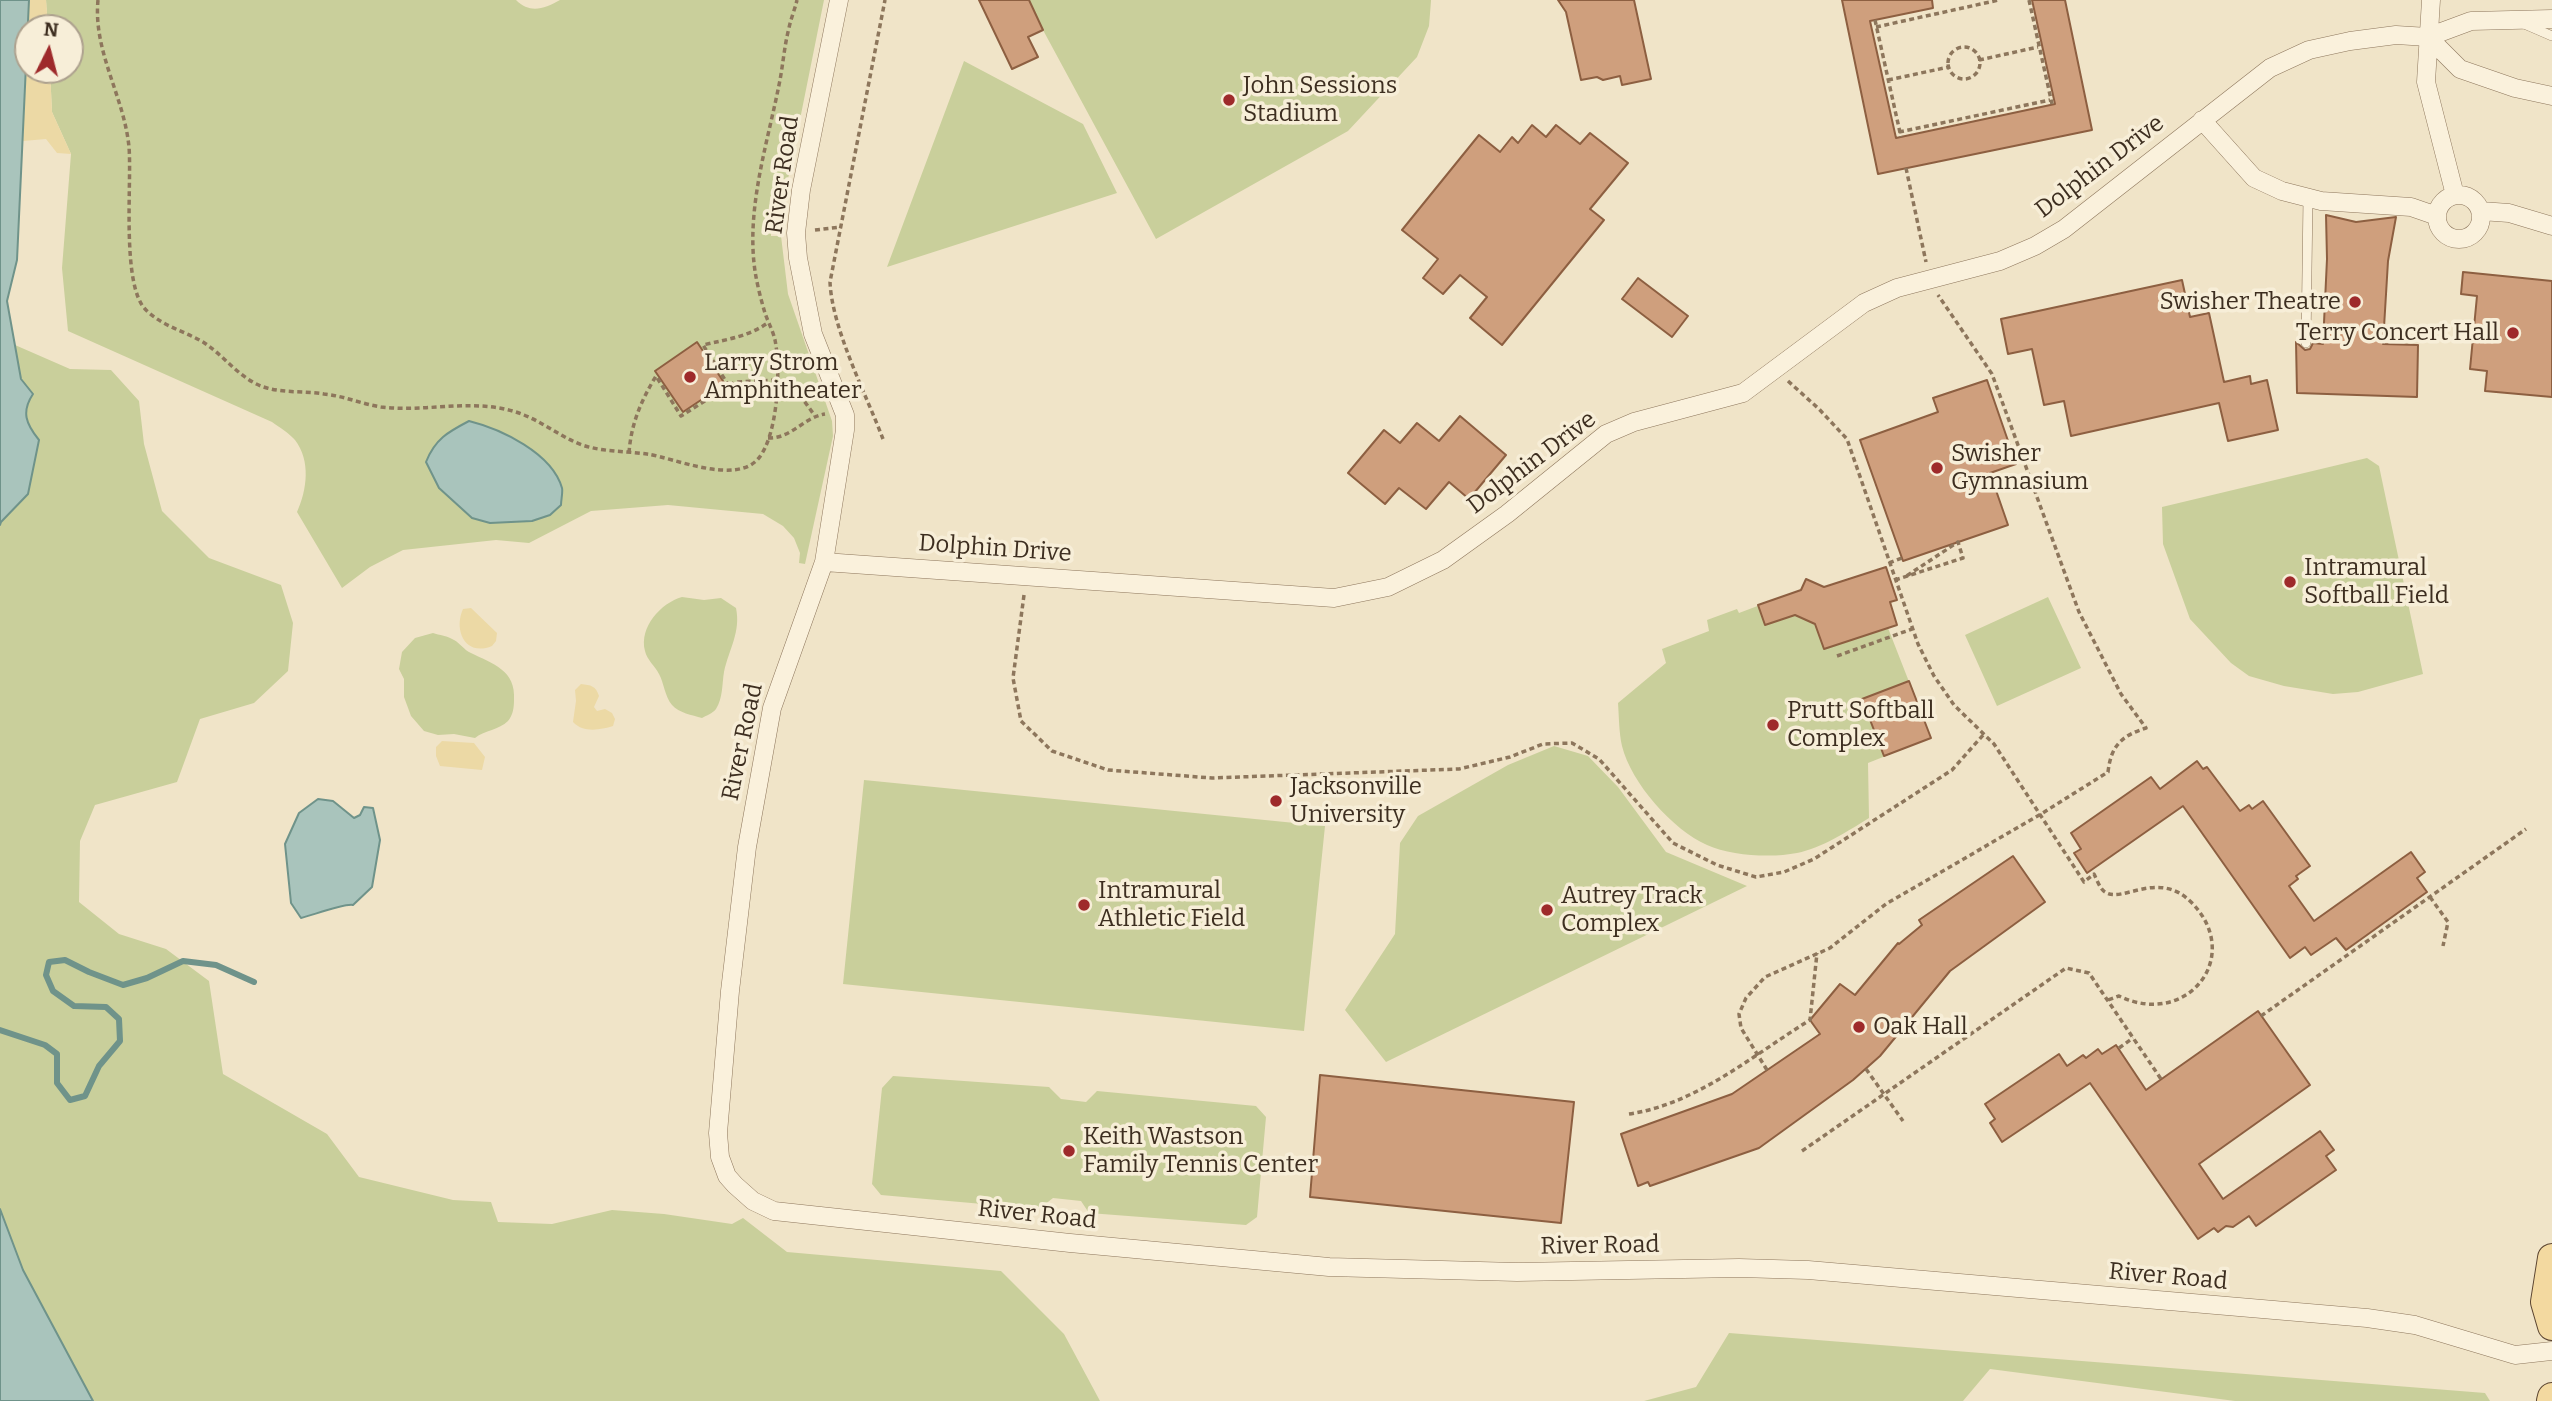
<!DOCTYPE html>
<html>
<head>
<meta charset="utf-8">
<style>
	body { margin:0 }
	#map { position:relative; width:2552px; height:1401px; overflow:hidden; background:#f0e4c8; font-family:Bitter,serif }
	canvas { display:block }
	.north { position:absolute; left:14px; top:14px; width:70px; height:70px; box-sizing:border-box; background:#f7eed8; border:2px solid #ada18e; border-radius:50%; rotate:6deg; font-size:19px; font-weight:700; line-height:28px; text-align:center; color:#3d2e20 }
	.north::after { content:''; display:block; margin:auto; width:24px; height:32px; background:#9e2a2b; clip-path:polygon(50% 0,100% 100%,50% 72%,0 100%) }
</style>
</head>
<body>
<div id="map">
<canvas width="2552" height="1401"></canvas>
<div class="north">N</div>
</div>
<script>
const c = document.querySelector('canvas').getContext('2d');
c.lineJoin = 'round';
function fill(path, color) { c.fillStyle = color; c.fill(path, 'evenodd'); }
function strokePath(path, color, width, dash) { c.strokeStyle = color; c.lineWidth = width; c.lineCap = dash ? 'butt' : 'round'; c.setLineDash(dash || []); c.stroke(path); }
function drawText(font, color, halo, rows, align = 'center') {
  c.font = font + ' Bitter,serif'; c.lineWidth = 7; c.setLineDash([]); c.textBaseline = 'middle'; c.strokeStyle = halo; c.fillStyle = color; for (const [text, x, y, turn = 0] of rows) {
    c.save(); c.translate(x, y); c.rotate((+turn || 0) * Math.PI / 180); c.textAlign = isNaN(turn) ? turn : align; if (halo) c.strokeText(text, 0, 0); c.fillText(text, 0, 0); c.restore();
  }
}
fill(new Path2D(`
	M 46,0 L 516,0 C 530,14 544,9 560,0 L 824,0 L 785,194 L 781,230 L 771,230 L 771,236 L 781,236 L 788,294 L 832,421 L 833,436 L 805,564 L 799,563 L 800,553 L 794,538 L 783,526 L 763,514 L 668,505 L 591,511 L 529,543 L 496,540 L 403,550 L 370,567 L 342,588 L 297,512 C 307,490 311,461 295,440 C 289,433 279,427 272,422 L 68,331 L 62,268 L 71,154 L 52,112 L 50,70 L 70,70 L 70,28 L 48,28 Z
	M 979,0 L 1431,0 L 1431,1 L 1429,26 L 1417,57 L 1348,131 L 1156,239 L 1043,30 L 1028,37 L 1038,57 Z
	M 964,61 L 1083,124 L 1117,193 L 887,267 Z
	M 15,345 L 70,369 L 111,370 L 139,401 L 144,444 L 162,511 L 209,558 L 281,585 L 293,623 L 288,671 L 254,703 L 200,719 L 177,782 L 95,805 L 80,841 L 79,902 L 119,934 L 166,949 L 209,981 L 223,1074 L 327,1134 L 359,1177 L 453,1200 L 491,1202 L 498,1222 L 552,1224 L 612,1210 L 664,1214 L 732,1224 L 743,1218 L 787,1252 L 1001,1271 L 1064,1334 L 1100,1401 L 93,1401 L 23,1270 L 0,1209 L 0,525 L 1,522 L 28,494 L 28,427 L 25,406 L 33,394 L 21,379 Z
	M 2367,458 L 2379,466 L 2423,674 L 2358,692 L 2333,694 L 2284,686 L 2249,676 L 2231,663 L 2190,619 L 2163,544 L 2162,507 Z
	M 1879,569 L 1885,585 L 1891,584 L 1897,600 L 1890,603 L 1897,625 L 1888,628 L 1931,738 L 1868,763 L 1869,818 C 1848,831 1822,848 1797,853 C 1772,858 1731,856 1707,845 C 1673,830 1631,783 1622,746 C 1619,733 1619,717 1618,703 L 1666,663 L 1662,649 L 1709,631 L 1707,620 L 1737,609 L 1739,613 L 1800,590 L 1806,579 L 1828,589 L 1832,585 Z
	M 682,597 L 704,600 L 721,598 L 736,608 C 741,632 729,649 724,672 C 722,684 723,698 716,709 C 712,714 707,715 702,718 C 692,715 679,713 672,705 C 665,697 664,683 659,674 C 655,666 647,660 645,651 C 639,627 661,603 682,597 Z
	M 2048,597 L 2081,668 L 1997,706 L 1965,635 Z
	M 433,633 C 439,635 448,636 454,640 C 460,643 464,650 471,653 C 493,664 516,670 514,700 C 514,708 513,715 508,721 C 499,730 485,730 475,738 L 454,734 L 438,735 L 424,731 L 411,716 L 404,697 L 404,679 L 399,669 L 402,652 L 415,638 Z
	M 1554,746 L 1588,756 L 1618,787 L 1666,852 L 1747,886 L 1386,1062 L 1345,1010 L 1395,934 L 1400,843 L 1418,816 L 1508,765 Z
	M 864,780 L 1325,826 L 1304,1031 L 843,984 Z
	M 893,1076 L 1049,1087 L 1061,1099 L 1086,1102 L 1097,1091 L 1256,1106 L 1266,1117 L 1257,1217 L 1246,1225 L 1089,1213 L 1081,1201 L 1053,1198 L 1039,1209 L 881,1195 L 872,1184 L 882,1088 Z
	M 1729,1333 L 2485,1393 L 2490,1401 L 2235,1401 L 1990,1369 L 1963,1401 L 1644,1401 L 1696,1387 Z`), '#c9cf9b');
fill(new Path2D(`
	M 29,0 L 46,0 L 48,28 L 28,28 Z
	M 28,30 L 28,70 L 50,70 L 52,112 L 71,154 L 57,153 L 46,139 L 23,141 Z
	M 471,608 L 497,633 L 496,641 L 492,646 C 466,657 453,631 463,609 Z
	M 581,684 C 591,685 596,686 599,696 L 594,707 L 597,711 L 605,709 L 612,713 L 615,719 L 613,726 C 600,730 583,733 573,722 L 576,701 L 575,690 Z
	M 442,741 L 474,743 L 485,757 L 482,770 L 440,766 L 436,756 L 436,747 Z`), '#ecd9a5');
const water = new Path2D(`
	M 0,0 L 29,0 L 17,260 L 7,301 L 21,379 L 33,394 C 21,412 26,424 39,440 L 28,494 L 1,522 L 0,525 Z
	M 469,421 C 501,429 552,453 562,488 C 563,492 561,500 561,505 L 550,515 L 532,521 L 490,523 L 472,518 L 439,488 L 426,462 C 435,439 448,432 469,421 Z
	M 318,799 L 333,801 L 354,818 L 360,815 L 364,807 L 373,808 L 380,840 L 372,887 L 353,905 C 345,903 313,915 301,918 L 291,903 L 285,844 L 299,813 Z
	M 0,1209 L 23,1270 L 93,1401 L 0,1401 Z`);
fill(water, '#a9c4bc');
strokePath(water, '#6f938a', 2);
strokePath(new Path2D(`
	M 0,1030 L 45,1045 L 57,1054 L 57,1083 L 70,1100 L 85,1096 L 99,1066 L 120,1041 L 119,1019 L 106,1007 L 74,1006 L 53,991 L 46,975 L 49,962 L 65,960 L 89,972 L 123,985 L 147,978 L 183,961 L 216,965 L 254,982`), '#6f938a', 6);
const building = new Path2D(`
	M 979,0 L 1029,0 L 1043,30 L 1028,37 L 1038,57 L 1012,69 Z
	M 1558,0 L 1634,0 L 1651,79 L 1622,85 L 1620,76 L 1603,80 L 1597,77 L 1581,80 L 1566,12 Z
	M 1842,0 L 1932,0 L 1933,8 L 1870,21 L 1896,138 L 2055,104 L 2032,0 L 2065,0 L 2092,130 L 1878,174 Z
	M 1532,125 L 1546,137 L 1556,125 L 1580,144 L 1590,133 L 1628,163 L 1590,209 L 1604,220 L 1502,345 L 1470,318 L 1487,297 L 1460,275 L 1443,294 L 1423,278 L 1438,259 L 1402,230 L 1479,135 L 1500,152 L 1512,137 L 1518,143 Z
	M 2326,215 L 2356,222 L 2396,217 L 2388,261 L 2383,344 L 2418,345 L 2417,397 L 2297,393 L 2296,342 L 2305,350 L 2310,349 L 2313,343 L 2323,344 L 2327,259 Z
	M 2463,272 L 2552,281 L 2552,397 L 2485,391 L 2487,371 L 2470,369 L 2477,296 L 2461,294 Z
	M 1638,278 L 1688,316 L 1672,337 L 1622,299 Z
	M 2182,280 L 2190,317 L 2209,313 L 2224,382 L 2250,376 L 2251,384 L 2267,380 L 2278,430 L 2228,441 L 2219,403 L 2071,436 L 2064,401 L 2044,405 L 2032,349 L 2008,354 L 2001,319 Z
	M 697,342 L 725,384 L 683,412 L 655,371 Z
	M 1987,380 L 2016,464 L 1990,473 L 2008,525 L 1903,561 L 1860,440 L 1938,412 L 1933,398 Z
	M 1460,416 L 1506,455 L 1469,499 L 1449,482 L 1426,509 L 1399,488 L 1385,504 L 1348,473 L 1384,430 L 1400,443 L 1417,423 L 1439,441 Z
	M 1886,567 L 1897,600 L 1890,602 L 1897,625 L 1824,649 L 1815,624 L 1795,615 L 1765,625 L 1758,605 L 1801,590 L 1806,579 L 1824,587 Z
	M 1909,681 L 1931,738 L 1884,756 L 1862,699 Z
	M 2197,761 L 2203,769 L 2207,767 L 2240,811 L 2249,805 L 2252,809 L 2263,801 L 2310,866 L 2296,876 L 2298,879 L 2289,886 L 2314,921 L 2411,852 L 2425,872 L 2417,878 L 2427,892 L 2346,950 L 2336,938 L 2311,955 L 2305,947 L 2290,958 L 2183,806 L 2087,873 L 2074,853 L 2081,849 L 2071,833 L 2151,777 L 2160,789 Z
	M 2013,856 L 2045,902 L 1950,971 L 1880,1056 L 1853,1080 L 1759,1148 L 1650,1186 L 1648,1182 L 1638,1186 L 1621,1134 L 1732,1094 L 1820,1034 L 1810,1020 L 1840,984 L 1855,995 L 1898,943 L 1899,944 L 1922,925 L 1919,920 Z
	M 2258,1011 L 2310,1085 L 2199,1164 L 2223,1199 L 2320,1131 L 2334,1150 L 2326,1156 L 2336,1170 L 2256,1226 L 2249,1216 L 2233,1227 L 2226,1226 L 2218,1232 L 2214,1228 L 2198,1239 L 2090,1083 L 2002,1142 L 1990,1123 L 1995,1119 L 1985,1104 L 2059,1054 L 2067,1066 L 2083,1055 L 2086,1058 L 2098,1049 L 2102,1054 L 2116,1045 L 2146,1090 Z
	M 1320,1075 L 1574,1102 L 1561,1223 L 1310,1197 Z`);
fill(building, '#cf9f7d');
strokePath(building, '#8d5f41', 2);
const lane = new Path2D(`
	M 2522,23 L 2552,36
	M 2306,343 L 2308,198`);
const street = new Path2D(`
	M 839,0 L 801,190 L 796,233 L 798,258 L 813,334 L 845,415 L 845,430 L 824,562 L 772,708 L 747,847 L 730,991 L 718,1133 L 720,1157 L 727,1176 L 735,1185 L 753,1201 L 774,1211 L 1070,1243 L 1329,1267 L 1517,1272 L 1739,1268 L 1808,1270 L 2367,1318 L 2415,1325 L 2515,1355 L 2552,1351
	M 2431,0 L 2426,82 L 2455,195
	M 2428,37 L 2460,69 L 2515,88 L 2552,96
	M 2202,120 L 2254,178 L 2282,191 L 2321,201 L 2411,207 L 2437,216
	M2437 217a22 22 0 1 1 44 0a22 22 0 1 1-44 0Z
	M 2481,211 L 2509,213 L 2552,226
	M 824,562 L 1334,598 L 1388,587 L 1443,560 L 1507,514 L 1606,434 L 1634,422 L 1743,393 L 1864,303 L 1897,288 L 2000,261 L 2035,246 L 2064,229 L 2270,68 L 2309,50 L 2350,41 L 2396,35 L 2428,37 L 2471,21 L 2552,19`);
const primary = new Path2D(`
	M 2552,1258 L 2545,1302 L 2552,1326
	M 2551,1401 L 2552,1397`);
strokePath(lane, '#8d765c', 10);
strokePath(street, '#8d765c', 19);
strokePath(primary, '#5b4430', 30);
strokePath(new Path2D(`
	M 98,0 C 93,52 124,96 129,147 C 132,183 121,286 146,310 C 162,326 184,331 203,342 C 225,356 241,381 267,388 C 285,393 306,391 324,394 C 344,396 362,404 381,407 C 429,413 478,396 524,415 C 544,423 561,437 582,445 C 603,452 625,451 647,454 C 674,458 735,485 758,459 C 778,436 781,369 775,340 C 773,331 768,322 765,313 C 761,300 757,284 755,271 C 746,209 767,145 779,85 C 783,66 784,47 789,28 C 791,18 795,9 797,0
	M 2029,0 L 2052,104
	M 1875,20 L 1901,137
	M 1876,27 L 1999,0
	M1948 63a16 16 0 1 1 32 0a16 16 0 1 1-32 0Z
	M 1979,60 L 2038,47
	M 1888,80 L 1949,67
	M 1899,132 L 2050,100
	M 1906,168 L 1926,262
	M 815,230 L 841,227
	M 1788,381 L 1819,409 L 1847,439 L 1918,644 L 1934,676 L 1954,705 L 1994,744 L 2084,882 L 2094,874 C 2097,880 2100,889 2105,892 C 2122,904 2158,869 2191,902 C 2245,956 2187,1029 2119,996 L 2108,1000
	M 729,386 L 703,345 C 728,339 748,337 769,322
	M 768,438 C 791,439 804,417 825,414
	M 883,439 C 866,394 832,329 830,282 L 885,0
	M 629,453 C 631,424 641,401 656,376 L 681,416 L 735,382 L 777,380 L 786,382 L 797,391 L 815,416
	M 1889,563 L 1902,558
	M 1895,580 L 1963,558 L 1958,542 L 1905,577
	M 1024,595 L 1013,678 L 1021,721 L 1052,751 L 1108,770 L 1212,778 L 1459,769 L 1510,757 L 1543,744 L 1572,743 L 1599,759 L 1673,843 L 1717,865 L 1756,877 L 1784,872 L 1814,859 L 1952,770 L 1984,734
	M 1837,656 L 1912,629
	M 2430,897 L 2448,922 L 2443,946
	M 2261,1016 L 2526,829
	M 2119,1048 L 2133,1038
	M 1866,1069 L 1903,1121
	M 1767,1070 L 1741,1028 L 1739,1014 L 1746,998 L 1765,977 L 1830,948 L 1886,904 L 2041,814 L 2108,772 C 2111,746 2121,736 2146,728 L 2121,694 L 2079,612 L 1992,374 L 1938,295
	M 1629,1114 C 1697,1104 1753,1055 1810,1020 L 1817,953
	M 1802,1151 L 2066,968 L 2089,973 L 2161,1079`), '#8d765c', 3.5, [5, 3.5]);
strokePath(lane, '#faf1dc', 9);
strokePath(street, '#faf1dc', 18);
strokePath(primary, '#f3d9a0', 28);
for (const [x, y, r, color] of [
	[1229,100,7,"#9e2a2b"],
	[2355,302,7,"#9e2a2b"],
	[2513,333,7,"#9e2a2b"],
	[690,377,7,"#9e2a2b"],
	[1937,468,7,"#9e2a2b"],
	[2290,582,7,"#9e2a2b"],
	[1773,725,7,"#9e2a2b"],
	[1276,801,7,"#9e2a2b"],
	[1084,905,7,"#9e2a2b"],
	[1547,910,7,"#9e2a2b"],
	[1859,1027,7,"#9e2a2b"],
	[1069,1151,7,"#9e2a2b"]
]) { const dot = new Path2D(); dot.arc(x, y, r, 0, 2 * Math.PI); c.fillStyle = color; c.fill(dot); strokePath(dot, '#f7eed8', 2.5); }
drawText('24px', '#3d2e20', '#f7eed8', [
	["John Sessions",1243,86],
	["Stadium",1243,114],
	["Swisher Theatre",2341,302,"right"],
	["Terry Concert Hall",2499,333,"right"],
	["Larry Strom",704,363],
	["Amphitheater",704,391],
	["Swisher",1951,454],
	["Gymnasium",1951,482],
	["Intramural",2304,568],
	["Softball Field",2304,596],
	["Prutt Softball",1787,711],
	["Complex",1787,739],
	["Jacksonville",1290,787],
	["University",1290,815],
	["Intramural",1098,891],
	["Athletic Field",1098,919],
	["Autrey Track",1561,896],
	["Complex",1561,924],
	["Oak Hall",1873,1027],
	["Keith Wastson",1083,1137],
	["Family Tennis Center",1083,1165]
], 'left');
drawText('24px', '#3d2e20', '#f7eed8', [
	["Dolphin Drive",2100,167,-37],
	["River Road",783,175,-82],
	["Dolphin Drive",1532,463,-37],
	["Dolphin Drive",995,549,4],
	["River Road",743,742,-78],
	["River Road",1037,1215,6],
	["River Road",1600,1246,-1],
	["River Road",2168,1277,5]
]);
</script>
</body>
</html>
